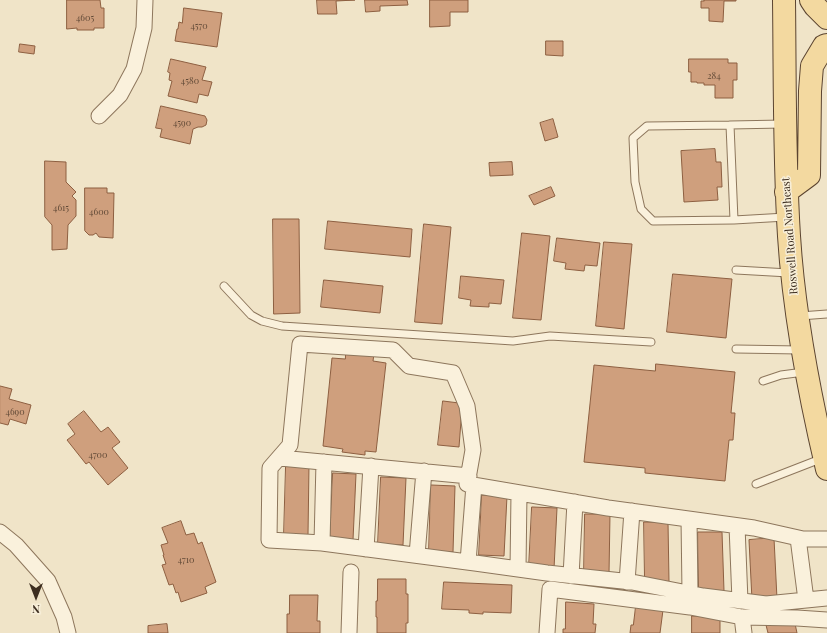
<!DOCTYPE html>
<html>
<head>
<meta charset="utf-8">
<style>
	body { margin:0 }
	#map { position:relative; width:827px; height:633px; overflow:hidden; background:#f0e4c8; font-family:"Playfair Display",serif }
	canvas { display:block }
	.north { position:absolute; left:16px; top:577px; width:40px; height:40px; -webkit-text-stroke:3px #f7eed8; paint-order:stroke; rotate:180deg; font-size:11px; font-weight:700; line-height:16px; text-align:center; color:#3d2e20 }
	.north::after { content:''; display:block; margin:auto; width:14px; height:18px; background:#3d2e20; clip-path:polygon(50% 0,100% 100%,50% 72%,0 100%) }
</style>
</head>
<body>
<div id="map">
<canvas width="827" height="633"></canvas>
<div class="north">N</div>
</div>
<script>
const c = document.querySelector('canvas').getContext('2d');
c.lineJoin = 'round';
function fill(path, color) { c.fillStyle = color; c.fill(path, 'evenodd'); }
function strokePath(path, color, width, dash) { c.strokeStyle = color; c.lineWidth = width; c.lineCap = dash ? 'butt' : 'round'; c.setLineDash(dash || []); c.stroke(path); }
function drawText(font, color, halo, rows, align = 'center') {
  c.font = font + ' "Playfair Display",serif'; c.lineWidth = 3; c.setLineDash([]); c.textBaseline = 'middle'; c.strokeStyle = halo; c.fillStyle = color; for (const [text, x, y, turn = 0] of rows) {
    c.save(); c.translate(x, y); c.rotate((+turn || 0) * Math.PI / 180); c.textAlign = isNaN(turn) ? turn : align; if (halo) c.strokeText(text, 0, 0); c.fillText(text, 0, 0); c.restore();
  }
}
const building = new Path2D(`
	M 67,0 L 100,0 L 101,8 L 104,8 L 104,28 L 94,28 L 94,30 L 77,30 L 77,28 L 67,29 Z
	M 317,0 L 355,0 L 336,1 L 337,14 L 318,14 Z
	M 365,0 L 407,0 L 408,5 L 380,6 L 380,11 L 366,12 Z
	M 430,0 L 468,0 L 468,12 L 450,12 L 450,26 L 430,27 Z
	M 704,0 L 736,0 L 736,1 L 724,1 L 723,22 L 709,21 L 709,8 L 701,8 L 701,1 L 704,1 Z
	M 184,8 L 222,13 L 217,47 L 175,41 L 177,29 L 178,29 L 179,22 L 182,23 Z
	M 546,41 L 563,41 L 563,56 L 546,55 Z
	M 20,44 L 35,46 L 34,54 L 19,52 Z
	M 171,59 L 206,67 L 202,80 L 212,82 L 208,96 L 199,94 L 197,103 L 168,96 L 172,81 L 169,80 L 170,73 L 168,72 Z
	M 689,59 L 728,59 L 728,63 L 737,63 L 737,80 L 733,80 L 733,98 L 715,98 L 715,85 L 704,85 L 704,83 L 697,83 L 697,82 L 691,82 L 691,72 L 689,72 Z
	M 161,106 L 205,116 L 207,120 L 206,125 L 202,127 L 198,127 L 193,129 L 190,144 L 160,137 L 162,129 L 156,128 Z
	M 553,119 L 558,137 L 545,141 L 540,123 Z
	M 715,149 L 716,162 L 721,162 L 722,187 L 717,187 L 718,200 L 684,202 L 681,151 Z
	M 45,161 L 66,162 L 66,182 L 76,192 L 72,196 L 76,200 L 76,216 L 68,225 L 67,249 L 52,250 L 52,225 L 45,217 Z
	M 512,162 L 513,175 L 490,176 L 489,163 Z
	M 551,187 L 555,196 L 534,205 L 529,196 Z
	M 85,188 L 107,188 L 107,193 L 114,193 L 113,238 L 99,237 L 96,233 L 93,235 L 89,235 L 85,231 Z
	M 273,219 L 299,219 L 300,313 L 274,314 Z
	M 328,221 L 412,229 L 410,257 L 325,249 Z
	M 424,224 L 451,227 L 442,324 L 415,322 Z
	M 522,233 L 550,236 L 541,320 L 513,318 Z
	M 557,238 L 600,243 L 597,266 L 585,265 L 584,271 L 565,269 L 566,263 L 554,261 Z
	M 604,242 L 632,244 L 624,329 L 596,326 Z
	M 673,274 L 732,279 L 726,338 L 667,332 Z
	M 461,276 L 504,280 L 501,304 L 489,303 L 489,307 L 470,306 L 471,300 L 459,298 Z
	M 324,280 L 383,286 L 380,313 L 321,307 Z
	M 346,351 L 374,354 L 373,361 L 386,363 L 376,452 L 365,451 L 365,455 L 342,452 L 343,449 L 323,446 L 332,358 L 345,359 Z
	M 656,364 L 735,372 L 731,413 L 735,413 L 733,440 L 729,440 L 725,481 L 645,473 L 645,468 L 584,462 L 594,365 L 655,371 Z
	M 0,386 L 12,389 L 9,399 L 31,405 L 26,424 L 10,419 L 8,425 L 0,423 Z
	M 443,401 L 459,403 L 462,408 L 459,447 L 438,445 Z
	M 84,411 L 101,432 L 108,427 L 120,442 L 112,448 L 128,468 L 108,485 L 89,462 L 86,464 L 67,440 L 75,434 L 68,424 Z
	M 286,465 L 309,465 L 308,535 L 284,534 Z
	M 333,473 L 356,474 L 353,540 L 330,539 Z
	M 381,477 L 406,478 L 403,545 L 378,544 Z
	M 431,485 L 455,486 L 453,552 L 429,551 Z
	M 482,495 L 507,496 L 504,556 L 479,555 Z
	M 532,507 L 557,508 L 554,569 L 529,567 Z
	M 585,514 L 610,514 L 609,574 L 584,573 Z
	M 181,521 L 186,535 L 194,533 L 198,544 L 202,542 L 216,582 L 205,587 L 207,593 L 181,602 L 178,592 L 176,593 L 173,584 L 169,585 L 162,565 L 166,564 L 163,555 L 164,555 L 161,545 L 168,543 L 162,528 Z
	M 644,522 L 668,522 L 669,582 L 645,582 Z
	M 698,532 L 722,532 L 724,591 L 699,592 Z
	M 774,538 L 777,599 L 752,600 L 749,540 Z
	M 378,579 L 406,579 L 406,594 L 408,594 L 408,623 L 406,623 L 406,633 L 377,633 L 377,617 L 376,617 L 376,601 L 377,601 Z
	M 444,582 L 512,585 L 511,613 L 483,612 L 483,614 L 469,613 L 469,610 L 442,609 Z
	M 290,595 L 318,595 L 317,621 L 320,621 L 320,633 L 287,633 L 287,614 L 289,614 Z
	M 566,602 L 594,604 L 593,624 L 596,624 L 595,633 L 563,633 L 563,629 L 565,629 Z
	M 636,606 L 663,610 L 660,633 L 630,633 L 631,625 L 633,625 Z
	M 692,616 L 720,616 L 720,633 L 692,633 Z
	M 794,619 L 797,633 L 768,633 L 766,625 Z
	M 167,624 L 168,633 L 148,633 L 148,626 Z`);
fill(building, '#cf9f7d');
strokePath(building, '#8d5f41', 1);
const lane = new Path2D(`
	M 783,124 L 730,125 L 734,220 L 786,217
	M 730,125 L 647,126 L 633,138 L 635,182 L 641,209 L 653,221 L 734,220
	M 736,270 L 789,273
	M 224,286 L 251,315 L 262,321 L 282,326 L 513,341 L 550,336 L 651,342
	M 800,316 L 827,314
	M 736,349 L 800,350
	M 763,381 L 781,375 L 804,372
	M 756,484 L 823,458`);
const street = new Path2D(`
	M 99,116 L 120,95 L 134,69 L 144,28 L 145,0
	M 280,458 L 469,476
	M 689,519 L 690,593
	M 737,526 L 740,601
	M 0,532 L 16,545 L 48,581 L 64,617 L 68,633
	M 798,538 L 806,600
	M 827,539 L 803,539 L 754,528 L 608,508 L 467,484 L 473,450 L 467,406 L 453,373 L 409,366 L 393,350 L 300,344 L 290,445 L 270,468 L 269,540 L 322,543 L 475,563 L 547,573 L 632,582 L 703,596 L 766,604 L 827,598
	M 322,543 L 324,462
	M 366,549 L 371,466
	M 417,555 L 424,471
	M 468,562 L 474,485
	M 518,569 L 519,493
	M 571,576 L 575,502
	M 627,582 L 632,511
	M 742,617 L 744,633
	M 349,633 L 351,572
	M 547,633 L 550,589 L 690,607 L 742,617 L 797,618 L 827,620`);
const primary = new Path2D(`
	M 784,0 C 785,79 784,158 789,236 C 794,315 809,393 827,469
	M 811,0 L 815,6 L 827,18
	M 786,192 L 809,175 L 810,91 L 812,66 L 824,46 L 827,45`);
strokePath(lane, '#8d765c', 9);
strokePath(street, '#8d765c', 17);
strokePath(primary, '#5b4430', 24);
strokePath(lane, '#faf1dc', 7);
strokePath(street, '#faf1dc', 15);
strokePath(primary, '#f3d9a0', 22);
drawText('9px', '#624a37', null, [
	["4605",85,18],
	["4570",199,26],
	["284",714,76],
	["4580",190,81],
	["4590",182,123],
	["4615",61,208],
	["4600",99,212],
	["4690",15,412],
	["4700",98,455],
	["4710",186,560]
]);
drawText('11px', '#3d2e20', '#f7eed8', [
	["Roswell Road Northeast",790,236,-94]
]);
</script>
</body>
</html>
